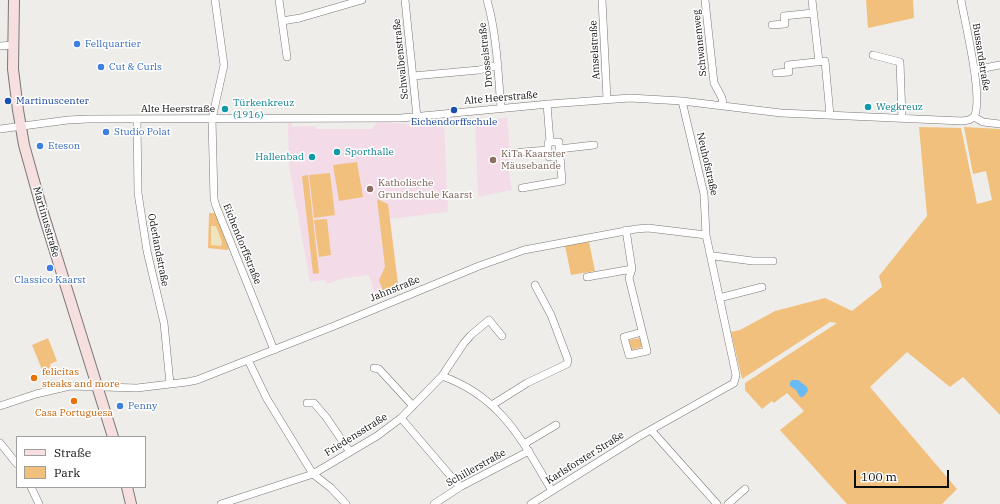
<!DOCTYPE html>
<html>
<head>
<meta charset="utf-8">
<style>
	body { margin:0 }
	#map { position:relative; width:1000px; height:504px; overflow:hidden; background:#efedea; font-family:"IBM Plex Serif",serif }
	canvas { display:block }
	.legend { position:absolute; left:16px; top:436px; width:130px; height:52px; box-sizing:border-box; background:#fff; border:1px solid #9f9f9f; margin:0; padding:5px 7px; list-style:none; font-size:12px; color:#100f0f }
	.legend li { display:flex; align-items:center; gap:8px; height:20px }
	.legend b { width:20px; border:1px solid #9f9f9f }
	.scale { position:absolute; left:854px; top:470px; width:95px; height:18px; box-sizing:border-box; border:2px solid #100f0f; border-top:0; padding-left:5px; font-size:12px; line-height:14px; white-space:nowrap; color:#100f0f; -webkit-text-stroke:3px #fff; paint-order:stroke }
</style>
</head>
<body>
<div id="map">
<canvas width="1000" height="504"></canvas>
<ul class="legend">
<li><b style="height:5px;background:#f6dfde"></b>Straße</li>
<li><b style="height:11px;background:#f2c07d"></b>Park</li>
</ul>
<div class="scale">100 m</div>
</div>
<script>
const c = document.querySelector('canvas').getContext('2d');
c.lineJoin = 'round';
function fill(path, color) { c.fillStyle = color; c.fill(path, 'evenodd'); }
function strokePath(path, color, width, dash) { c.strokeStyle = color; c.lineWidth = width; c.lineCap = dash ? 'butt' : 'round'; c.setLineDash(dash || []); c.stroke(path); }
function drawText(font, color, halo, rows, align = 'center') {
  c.font = font + ' "IBM Plex Serif",serif'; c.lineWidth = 3; c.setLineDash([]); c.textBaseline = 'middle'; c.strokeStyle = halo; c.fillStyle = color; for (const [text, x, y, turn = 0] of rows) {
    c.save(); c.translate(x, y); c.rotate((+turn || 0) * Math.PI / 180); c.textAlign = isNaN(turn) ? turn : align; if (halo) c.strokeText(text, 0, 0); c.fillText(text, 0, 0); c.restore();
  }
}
fill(new Path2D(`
	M 507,118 L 510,151 L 509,151 L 511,170 L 509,171 L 512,190 L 478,197 L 475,121 Z
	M 444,119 L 448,212 L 390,219 L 399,292 L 377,301 L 369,275 L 341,279 L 327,284 L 325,280 L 310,282 L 289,166 L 288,123 L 292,123 L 292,127 L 315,126 L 316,129 L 372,129 L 377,122 L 412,124 L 413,126 L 428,124 L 428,122 Z`), '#f3dce8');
fill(new Path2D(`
	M 866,0 L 913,0 L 914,18 L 868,28 Z
	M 919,127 L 961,128 L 977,204 L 992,200 L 986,171 L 973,174 L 964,127 L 1000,129 L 1000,415 L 963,377 L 950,387 L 907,352 L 870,387 L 957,489 L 942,504 L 847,504 L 780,430 L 804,411 L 787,393 L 774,403 L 772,401 L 762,409 L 745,390 L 745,383 L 837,323 L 830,322 L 742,379 L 731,332 L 740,330 L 775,311 L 825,298 L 852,311 L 882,287 L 879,276 L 927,216 Z
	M 357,162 L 363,197 L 339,201 L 333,165 Z
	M 330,173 L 335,215 L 314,218 L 309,175 Z
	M 308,175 L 319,273 L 313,274 L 302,176 Z
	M 377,199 L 388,204 L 399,292 L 385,297 L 379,280 L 385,267 Z
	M 209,213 L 214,213 L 216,215 L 229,249 L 227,250 L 208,248 Z
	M 327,219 L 331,255 L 319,257 L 314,220 Z
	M 589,242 L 595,271 L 571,275 L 565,246 Z
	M 48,338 L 57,361 L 50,364 L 54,374 L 45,377 L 32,345 Z
	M 640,338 L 642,347 L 631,350 L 629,340 Z`), '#f2c07d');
fill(new Path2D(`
	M 211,226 L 216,226 L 222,242 L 221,246 L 211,245 Z`), '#eee4bf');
fill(new Path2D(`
	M 792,380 L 798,380 L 807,387 L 808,391 L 803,397 L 800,397 L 796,390 L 790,386 L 790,382 Z`), '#6abbf4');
const minor = new Path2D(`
	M 215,0 L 224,65 L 212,119 L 214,199 L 216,206 L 274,350
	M 279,0 L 287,57
	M 405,0 L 417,117
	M 487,0 C 497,35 498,73 501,108
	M 602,0 L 607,99
	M 705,0 L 714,83 L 722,98 L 723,106
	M 812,0 L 819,62
	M 961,0 C 965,23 984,99 974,117
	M 282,21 L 300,18 L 362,0
	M 772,25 L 785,24 L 784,16 L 813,13
	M 0,46 L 13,45
	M 873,55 L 900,62 L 902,118
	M 974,70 L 1000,65
	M 776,73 L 789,72 L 788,65 L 825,61 L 830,115
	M 413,76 L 479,70 L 498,65
	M 974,117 L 983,122 L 1000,124
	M 137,119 L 138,193 L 147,251 L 164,323 L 170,384
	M 0,129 L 68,120 L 88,119 L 401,118 L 549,104 L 630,98 L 682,101 L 781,113 L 962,121 L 969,120 L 974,117
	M 550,142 L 559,142 L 559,149
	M 511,153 L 548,150 L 548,143 L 550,142 L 547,104
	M 560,156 L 559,149 L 594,145
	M 522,188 L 562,181 L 560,156 L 549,157 L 548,150
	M 626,230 L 632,269 L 629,278 L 647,351 L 629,355 L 624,337 L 642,332
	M 711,257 L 714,256 L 753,261 L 773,261
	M 587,277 L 632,269
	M 719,298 L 762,287
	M 248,360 L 267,399 L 313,474 L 331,488 L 346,504
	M 374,368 L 379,369 L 413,406
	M 442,376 C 501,397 522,440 552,491
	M 307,403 L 314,403 L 326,417 L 350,452
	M 492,405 L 527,383 L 567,364 L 568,360 L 551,315 L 535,285
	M 0,406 L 36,394 L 70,386 L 137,388 L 187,382 L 197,380 L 334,326 L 479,266 L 524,250 L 636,229 L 648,228 L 706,235
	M 401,418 L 460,487
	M 651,430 L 717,504
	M 0,443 L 17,464
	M 524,444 L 556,425
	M 31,487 L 39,504
	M 221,504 L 313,474 L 377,436 L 401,418 L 442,376 L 464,343 L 471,335 L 489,320 L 502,336
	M 434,504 L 460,487 L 529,451
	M 531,504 L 638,437 L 734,383 L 736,375 L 706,235 L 704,194 L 682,101
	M 728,504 L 745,489`);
const secondary = new Path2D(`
	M 14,0 L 13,69 L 18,110 L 24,145 L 43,213 L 113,437
	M 127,487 L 131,504`);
strokePath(minor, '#7a7876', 8);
strokePath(secondary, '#7a7876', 12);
strokePath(minor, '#fff', 7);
strokePath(secondary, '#f6dfde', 10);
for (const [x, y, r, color] of [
	[77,44,4,"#3f7fe0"],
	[101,67,4,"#3f7fe0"],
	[8,101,4,"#1a4fb4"],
	[868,107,4,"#0f9aa8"],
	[225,109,4,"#0f9aa8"],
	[454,110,4,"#1a4fb4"],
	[106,132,4,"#3f7fe0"],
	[40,146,4,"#3f7fe0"],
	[337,152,4,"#0f9aa8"],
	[312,157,4,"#0f9aa8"],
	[493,160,4,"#8d6e63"],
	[370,189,4,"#8d6e63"],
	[50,268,4,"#3f7fe0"],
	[34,378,4,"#e8710a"],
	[74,401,4,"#e8710a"],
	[120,406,4,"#3f7fe0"]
]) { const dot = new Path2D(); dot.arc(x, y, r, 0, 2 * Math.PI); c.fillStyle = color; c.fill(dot); strokePath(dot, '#fff', 1.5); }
drawText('10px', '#100f0f', '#fff', [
	["Schwanenweg",700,43,-96],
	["Amselstraße",595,50,-93],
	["Drosselstraße",486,55,-96],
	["Bussardstraße",981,57,81],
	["Schwalbenstraße",401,59,-96],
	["Alte Heerstraße",501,98,-5],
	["Alte Heerstraße",178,109],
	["Neuhofstraße",707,164,77],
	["Martinusstraße",46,222,74],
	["Eichendorffstraße",242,244,68],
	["Oderlandstraße",158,250,79],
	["Jahnstraße",395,289,-22],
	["Friedensstraße",356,435,-32],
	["Karlsforster Straße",585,458,-32],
	["Schillerstraße",476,468,-29]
]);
drawText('10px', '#366cbe', '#fff', [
	["Fellquartier",85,44],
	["Cut & Curls",109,67],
	["Studio Polat",114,132],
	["Eteson",48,146],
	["Classico Kaarst",50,280,"center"],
	["Penny",128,406]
], 'left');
drawText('10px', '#164399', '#fff', [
	["Martinuscenter",16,101],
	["Eichendorffschule",454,122,"center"]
], 'left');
drawText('10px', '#0d838f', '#fff', [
	["Türkenkreuz",233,103],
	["(1916)",233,115],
	["Wegkreuz",876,107],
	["Sporthalle",345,152],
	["Hallenbad",304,157,"right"]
], 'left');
drawText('10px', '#785e54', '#fff', [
	["KiTa Kaarster",501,154],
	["Mäusebande",501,166],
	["Katholische",378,183],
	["Grundschule Kaarst",378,195]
], 'left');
drawText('10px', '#c56008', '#fff', [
	["felicitas",42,372],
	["steaks and more",42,384],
	["Casa Portuguesa",74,413,"center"]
], 'left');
</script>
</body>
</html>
